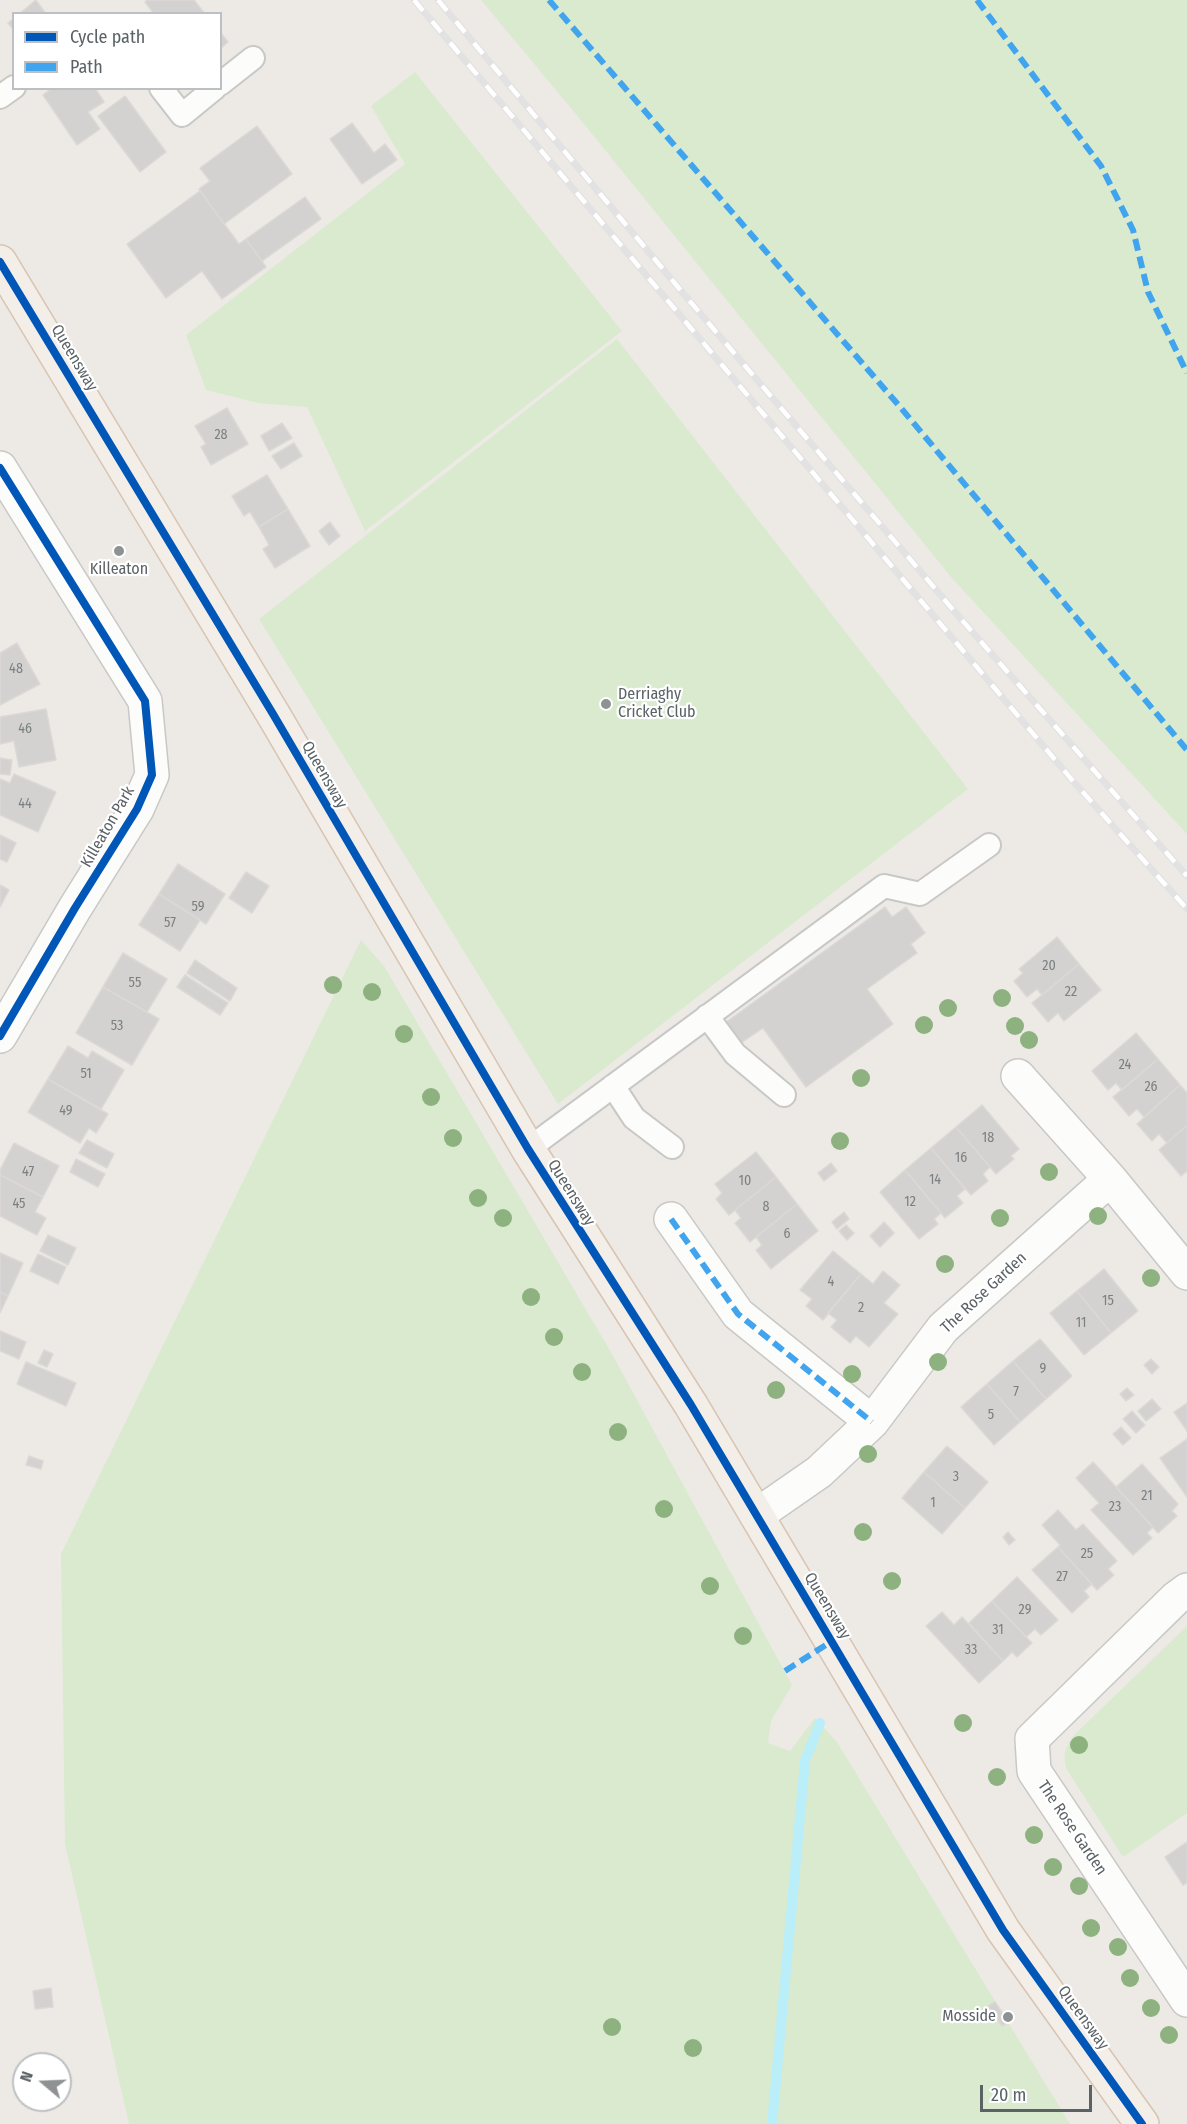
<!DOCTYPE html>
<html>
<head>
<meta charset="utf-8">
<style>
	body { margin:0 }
	#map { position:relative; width:1187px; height:2124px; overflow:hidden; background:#edeae6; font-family:"Fira Sans Condensed",sans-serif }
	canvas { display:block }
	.legend { position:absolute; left:12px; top:12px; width:210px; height:78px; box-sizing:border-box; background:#fff; border:2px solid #bdc0c2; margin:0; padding:8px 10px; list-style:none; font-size:18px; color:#5b6266 }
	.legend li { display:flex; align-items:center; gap:12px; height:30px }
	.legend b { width:30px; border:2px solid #bdc0c2 }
	.north { position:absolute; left:12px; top:2052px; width:60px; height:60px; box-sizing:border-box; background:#fff; border:2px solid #bdc0c2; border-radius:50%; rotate:289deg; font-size:16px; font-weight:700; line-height:24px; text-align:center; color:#5b6266 }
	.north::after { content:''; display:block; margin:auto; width:21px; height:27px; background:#8e9293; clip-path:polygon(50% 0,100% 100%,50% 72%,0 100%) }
	.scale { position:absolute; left:980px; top:2085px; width:112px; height:27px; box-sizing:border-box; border:3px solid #5b6266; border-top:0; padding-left:8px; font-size:18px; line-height:21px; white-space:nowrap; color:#5b6266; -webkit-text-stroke:4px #fff; paint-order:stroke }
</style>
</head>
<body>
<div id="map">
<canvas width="1187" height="2124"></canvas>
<ul class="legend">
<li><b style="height:8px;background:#0057b8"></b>Cycle path</li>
<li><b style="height:8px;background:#40a5ee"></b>Path</li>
</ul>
<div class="north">N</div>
<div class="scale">20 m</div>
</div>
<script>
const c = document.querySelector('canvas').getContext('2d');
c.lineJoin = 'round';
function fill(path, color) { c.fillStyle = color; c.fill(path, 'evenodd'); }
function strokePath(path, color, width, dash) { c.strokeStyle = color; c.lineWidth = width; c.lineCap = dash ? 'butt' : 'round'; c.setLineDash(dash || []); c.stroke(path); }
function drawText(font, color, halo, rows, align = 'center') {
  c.font = font + ' "Fira Sans Condensed",sans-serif'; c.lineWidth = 4.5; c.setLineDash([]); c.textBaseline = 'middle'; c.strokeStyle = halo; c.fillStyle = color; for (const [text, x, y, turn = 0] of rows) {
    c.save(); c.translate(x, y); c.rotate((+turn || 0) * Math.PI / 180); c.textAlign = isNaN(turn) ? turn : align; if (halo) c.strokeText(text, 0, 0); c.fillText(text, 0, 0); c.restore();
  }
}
fill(new Path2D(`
	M 481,0 L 1187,0 L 1187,834 L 951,577 L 575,113 Z
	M 415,72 L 622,331 L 365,531 L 307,407 L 258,403 L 206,390 L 186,335 L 405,164 L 371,106 Z
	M 617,339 L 968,789 L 558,1104 L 259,619 Z
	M 361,940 L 384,966 L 612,1354 L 792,1685 L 771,1721 L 768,1743 L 790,1751 L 815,1718 L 837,1742 L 1070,2124 L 129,2124 L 65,1844 L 61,1554 Z
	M 1187,1626 L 1187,1813 L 1123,1857 L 1067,1770 C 1062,1756 1065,1748 1073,1736 Z`), '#d9eacf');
strokePath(new Path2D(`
	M 772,2124 L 805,1761 L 820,1723`), '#baeef8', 10);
const building = new Path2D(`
	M 36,0 L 46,14 L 19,14 Z
	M 147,0 L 194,0 L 205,14 L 154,14 L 145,2 Z
	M 14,18 L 14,30 L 8,23 Z
	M 220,32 L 228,42 L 220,49 Z
	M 52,88 L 95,88 L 104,102 L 88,112 L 100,129 L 77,145 L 43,95 Z
	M 125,96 L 166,152 L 140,172 L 98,116 Z
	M 352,123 L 374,153 L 385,144 L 397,160 L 362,184 L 330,139 Z
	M 257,126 L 292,174 L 224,224 L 199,189 L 210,181 L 200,168 Z
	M 200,191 L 239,244 L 246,239 L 266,267 L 222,299 L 202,271 L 166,298 L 127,244 Z
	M 305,197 L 321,219 L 262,261 L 246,239 Z
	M 227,408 L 248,444 L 211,465 L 201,447 L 206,444 L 195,426 Z
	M 282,423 L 292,438 L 269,451 L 261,436 Z
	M 294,443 L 302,456 L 281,469 L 272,456 Z
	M 267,475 L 288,509 L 259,527 L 250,512 L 244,516 L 232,496 Z
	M 288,509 L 310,546 L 275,568 L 263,549 L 269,545 L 259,527 Z
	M 330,522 L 340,536 L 329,545 L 319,531 Z
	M 17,643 L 40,684 L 0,705 L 0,653 Z
	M 46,709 L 56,760 L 19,767 L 14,741 L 0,744 L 0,717 Z
	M 0,758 L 12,760 L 10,775 L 0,774 Z
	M 14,774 L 56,792 L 38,832 L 0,815 L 0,779 L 10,783 Z
	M 0,835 L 16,843 L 7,862 L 0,859 Z
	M 178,864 L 225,894 L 206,924 L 159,894 Z
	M 246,872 L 269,886 L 252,913 L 229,898 Z
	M 0,885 L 9,890 L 0,907 Z
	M 159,894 L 200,920 L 180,951 L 139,925 Z
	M 885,907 L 892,917 L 906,907 L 925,933 L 911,944 L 917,953 L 867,989 L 893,1024 L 806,1087 L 763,1028 L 741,1043 L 725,1023 Z
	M 1057,937 L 1079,964 L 1042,995 L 1037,989 L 1027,997 L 1014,981 L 1023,973 L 1019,969 Z
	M 123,953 L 167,979 L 147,1012 L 103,987 Z
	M 195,960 L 237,988 L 230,1001 L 187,973 Z
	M 1079,964 L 1101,990 L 1064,1021 L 1058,1013 L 1048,1022 L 1032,1003 Z
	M 185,975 L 228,1003 L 220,1015 L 177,987 Z
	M 103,987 L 159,1019 L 132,1065 L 76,1033 Z
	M 1136,1033 L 1158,1059 L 1122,1090 L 1116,1083 L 1108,1090 L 1092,1071 Z
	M 68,1046 L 88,1058 L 92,1051 L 124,1070 L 101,1109 L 48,1079 Z
	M 1158,1059 L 1180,1085 L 1144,1117 L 1137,1109 L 1129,1116 L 1113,1097 Z
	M 48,1079 L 108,1114 L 96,1133 L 89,1128 L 80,1143 L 28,1112 Z
	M 1180,1085 L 1187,1093 L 1187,1125 L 1167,1143 L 1159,1134 L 1152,1141 L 1137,1124 Z
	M 982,1105 L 1019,1149 L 1011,1156 L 1014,1159 L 996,1174 L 956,1127 Z
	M 1187,1125 L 1187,1171 L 1181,1176 L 1159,1150 Z
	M 956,1127 L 990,1167 L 983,1174 L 988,1181 L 971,1195 L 931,1148 Z
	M 87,1140 L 114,1154 L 107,1168 L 79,1153 Z
	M 14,1143 L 59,1166 L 43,1197 L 0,1175 L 0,1170 Z
	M 931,1148 L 965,1189 L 957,1196 L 963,1203 L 945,1218 L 905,1170 Z
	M 756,1152 L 776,1177 L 729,1215 L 716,1199 L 722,1193 L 715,1184 Z
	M 76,1159 L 105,1174 L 98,1187 L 70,1172 Z
	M 831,1163 L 837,1171 L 824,1181 L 818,1173 Z
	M 905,1170 L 941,1213 L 934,1219 L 938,1224 L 919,1239 L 880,1192 Z
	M 0,1175 L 43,1197 L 35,1212 L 46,1218 L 37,1235 L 0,1216 Z
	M 776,1177 L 797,1204 L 750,1242 L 735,1223 L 741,1218 L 735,1210 Z
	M 797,1204 L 818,1231 L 771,1269 L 756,1250 L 762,1245 L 756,1237 Z
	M 844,1212 L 849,1219 L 837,1229 L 832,1222 Z
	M 884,1222 L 894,1233 L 880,1247 L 870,1236 Z
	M 846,1225 L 854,1233 L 847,1240 L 839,1231 Z
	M 48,1235 L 76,1248 L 68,1265 L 40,1251 Z
	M 833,1251 L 861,1274 L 823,1320 L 806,1306 L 812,1299 L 800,1290 Z
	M 0,1253 L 23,1263 L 8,1296 L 0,1292 Z
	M 38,1254 L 66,1267 L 58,1284 L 30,1271 Z
	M 1104,1269 L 1138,1311 L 1111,1333 L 1077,1291 Z
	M 883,1271 L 900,1285 L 884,1303 L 898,1314 L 869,1347 L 856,1336 L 850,1343 L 831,1327 L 837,1320 L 828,1313 L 861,1274 L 873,1284 Z
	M 1077,1291 L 1111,1333 L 1084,1355 L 1050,1313 Z
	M 0,1292 L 8,1296 L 0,1313 Z
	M 0,1331 L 26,1342 L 19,1359 L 0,1351 Z
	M 1040,1339 L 1072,1376 L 1046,1399 L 1013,1361 Z
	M 44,1350 L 53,1354 L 47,1367 L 38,1363 Z
	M 1151,1359 L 1159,1367 L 1152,1374 L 1144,1365 Z
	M 1013,1361 L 1046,1399 L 1020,1422 L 987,1384 Z
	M 26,1362 L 76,1383 L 66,1406 L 17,1384 Z
	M 987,1384 L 1020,1422 L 994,1445 L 961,1407 Z
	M 1127,1388 L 1134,1395 L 1126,1401 L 1120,1394 Z
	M 1152,1399 L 1161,1409 L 1146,1421 L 1138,1411 Z
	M 1187,1403 L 1187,1431 L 1174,1412 Z
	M 1132,1411 L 1145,1425 L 1136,1433 L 1123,1419 Z
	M 1121,1427 L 1131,1438 L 1123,1445 L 1113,1434 Z
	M 1187,1439 L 1187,1497 L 1160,1458 Z
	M 947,1446 L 988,1482 L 965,1508 L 924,1472 Z
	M 29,1456 L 43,1461 L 41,1469 L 26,1465 Z
	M 1093,1462 L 1153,1527 L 1147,1533 L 1152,1538 L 1133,1555 L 1091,1510 L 1099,1503 L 1076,1478 Z
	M 1142,1464 L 1178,1504 L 1172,1511 L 1177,1516 L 1158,1533 L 1116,1487 Z
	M 924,1472 L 965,1508 L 942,1534 L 902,1498 Z
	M 1058,1510 L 1076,1530 L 1083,1524 L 1117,1561 L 1108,1569 L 1114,1575 L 1097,1590 L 1058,1547 L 1060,1545 L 1042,1525 Z
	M 1008,1532 L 1015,1540 L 1009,1545 L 1003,1537 Z
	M 1058,1547 L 1092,1584 L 1084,1591 L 1089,1597 L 1072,1613 L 1032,1570 Z
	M 1017,1577 L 1058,1620 L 1041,1635 L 1035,1629 L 1026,1637 L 992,1601 Z
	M 992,1601 L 1032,1643 L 1017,1657 L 1012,1652 L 1003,1661 L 969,1623 Z
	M 942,1612 L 954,1625 L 962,1617 L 1003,1661 L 979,1683 L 926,1626 Z
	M 1187,1842 L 1187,1883 L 1183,1885 L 1165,1857 Z
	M 51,1988 L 53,2007 L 35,2009 L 33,1991 Z
	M 995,2002 L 1009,2022 L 1002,2026 L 988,2006 Z`);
fill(building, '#d4d2d0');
strokePath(building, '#dcd8d6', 1.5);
const lane = new Path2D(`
	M 220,84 L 253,58
	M 161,88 L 182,115 L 215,88
	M 0,97 L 14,87
	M 707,1016 L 735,1054 L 784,1095
	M 613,1086 L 634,1118 L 672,1147
	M 528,1149 L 884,886 L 920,894 L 989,845`);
const street = new Path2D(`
	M 0,468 L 145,701 L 152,775 L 137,809 L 75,908 L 0,1036
	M 1018,1076 L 1110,1179 L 1187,1273
	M 671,1219 L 738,1314 L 872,1422
	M 757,1515 L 819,1472 L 872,1422 L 943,1328 L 1110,1179
	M 1187,1590 L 1176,1598 L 1032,1739 L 1034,1771 L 1187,2000`);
const primary = new Path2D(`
	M 0,262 L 273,714 L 528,1149 L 691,1405 L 1003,1930 L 1142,2124`);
strokePath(lane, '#c8c8c7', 26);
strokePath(street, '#c8c8c7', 36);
strokePath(primary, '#d7c4b2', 36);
strokePath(lane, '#fcfcfb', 22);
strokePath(street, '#fcfcfb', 33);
strokePath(primary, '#f3eee8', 33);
const rail = new Path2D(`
	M 414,0 L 1073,781 L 1187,909
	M 438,0 L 688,299 L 961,619 L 1187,876`);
strokePath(rail, '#e3e2e2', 7);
strokePath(rail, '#fff', 4.5, [14]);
strokePath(new Path2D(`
	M 549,0 L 901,408 L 1187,750
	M 977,0 L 1101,166 L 1133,230 L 1148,292 L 1187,373
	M 671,1219 L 738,1314 L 872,1422
	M 785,1671 L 832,1641`), '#40a5ee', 6, [12, 6]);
strokePath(new Path2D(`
	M 0,262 L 273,714 L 528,1149 L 691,1405 L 1003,1930 L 1142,2124
	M 0,468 L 145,701 L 152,775 L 137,809 L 75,908 L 0,1036`), '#0057b8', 8);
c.fillStyle = '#8db27f';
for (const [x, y] of [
	[333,985],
	[372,992],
	[1002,998],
	[948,1008],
	[924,1025],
	[1015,1026],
	[404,1034],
	[1029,1040],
	[861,1078],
	[431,1097],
	[453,1138],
	[840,1141],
	[1049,1172],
	[478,1198],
	[1098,1216],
	[503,1218],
	[1000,1218],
	[945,1264],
	[1151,1278],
	[531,1297],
	[554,1337],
	[938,1362],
	[582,1372],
	[852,1374],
	[776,1390],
	[618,1432],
	[868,1454],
	[664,1509],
	[863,1532],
	[892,1581],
	[710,1586],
	[743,1636],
	[963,1723],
	[1079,1745],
	[997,1777],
	[1034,1835],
	[1053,1867],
	[1079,1886],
	[1091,1928],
	[1118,1947],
	[1130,1978],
	[1151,2008],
	[612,2027],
	[1169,2035],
	[693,2048]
]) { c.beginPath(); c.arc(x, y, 9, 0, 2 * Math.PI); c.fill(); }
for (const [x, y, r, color] of [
	[119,551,6,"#8e9293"],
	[606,704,6,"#8e9293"],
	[1008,2017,6,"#8e9293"]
]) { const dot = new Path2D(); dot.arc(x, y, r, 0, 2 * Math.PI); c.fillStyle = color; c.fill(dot); strokePath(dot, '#fff', 2); }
drawText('14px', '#7a7f82', null, [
	["28",221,435],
	["48",16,669],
	["46",25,729],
	["44",25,804],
	["59",198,907],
	["57",170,923],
	["20",1049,966],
	["55",135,983],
	["22",1071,992],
	["53",117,1026],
	["24",1125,1065],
	["51",86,1074],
	["26",1151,1087],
	["49",66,1111],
	["18",988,1138],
	["16",961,1158],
	["47",28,1172],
	["14",935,1180],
	["10",745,1181],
	["12",910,1202],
	["45",19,1204],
	["8",766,1207],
	["6",787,1234],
	["4",831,1282],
	["15",1108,1301],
	["2",861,1308],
	["11",1081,1323],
	["9",1043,1369],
	["7",1016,1392],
	["5",991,1415],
	["3",956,1477],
	["21",1147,1496],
	["1",933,1503],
	["23",1115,1507],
	["25",1087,1554],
	["27",1062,1577],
	["29",1025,1610],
	["31",998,1630],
	["33",971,1650]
]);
drawText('16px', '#5b6266', '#fff', [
	["Queensway",74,358,59],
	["Queensway",324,775,60],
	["Killeaton Park",108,827,-60],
	["Queensway",571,1193,58],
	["The Rose Garden",984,1293,-43],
	["Queensway",827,1606,59],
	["The Rose Garden",1072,1828,56],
	["Queensway",1083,2018,54]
]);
drawText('16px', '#5b6266', '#fff', [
	["Killeaton",119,570],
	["Derriaghy",618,695,"left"],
	["Cricket Club",618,713,"left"],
	["Mosside",996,2017,"right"]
]);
</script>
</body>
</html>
